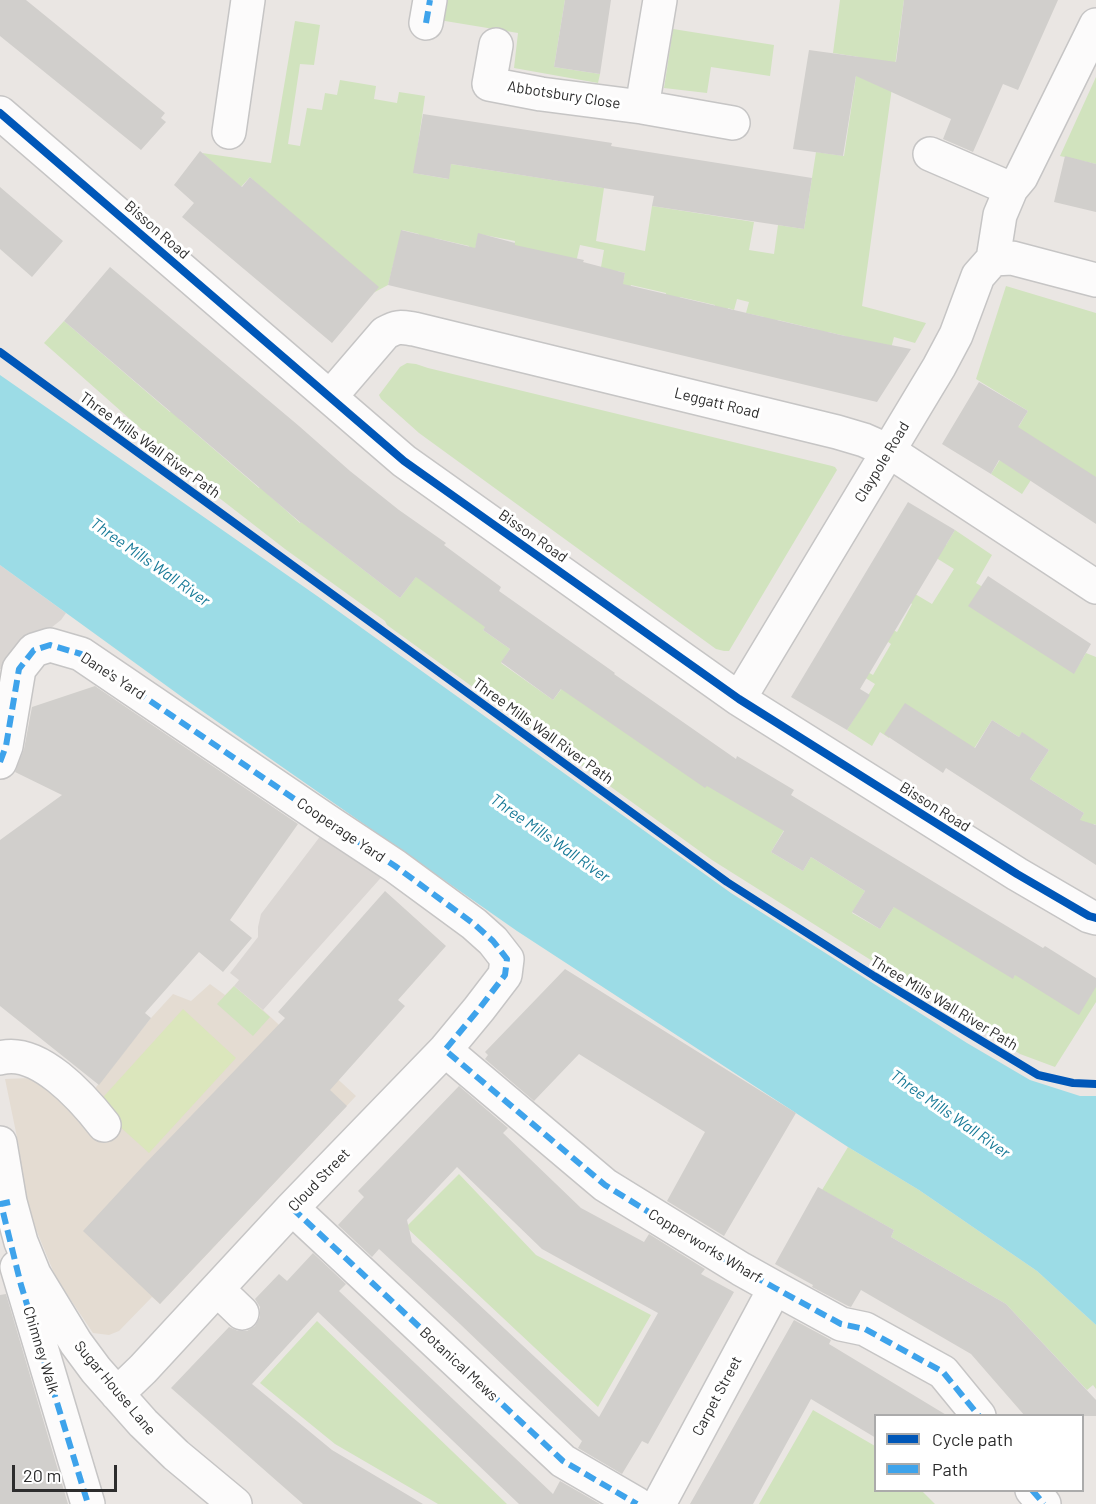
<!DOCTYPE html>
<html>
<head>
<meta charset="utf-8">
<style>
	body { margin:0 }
	#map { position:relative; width:1096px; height:1504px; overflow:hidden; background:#eae6e3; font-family:Barlow,sans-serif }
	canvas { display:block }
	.legend { position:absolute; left:874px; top:1414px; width:210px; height:78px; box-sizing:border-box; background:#fff; border:2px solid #ababab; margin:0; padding:8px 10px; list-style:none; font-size:18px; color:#2d2d2d }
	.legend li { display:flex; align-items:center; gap:12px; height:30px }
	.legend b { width:30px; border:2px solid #ababab }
	.scale { position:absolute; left:12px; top:1465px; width:105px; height:27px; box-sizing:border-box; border:3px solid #2d2d2d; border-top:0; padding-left:8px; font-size:18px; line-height:21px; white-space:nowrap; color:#2d2d2d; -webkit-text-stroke:4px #fff; paint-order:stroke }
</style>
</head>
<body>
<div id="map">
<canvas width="1096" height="1504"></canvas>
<ul class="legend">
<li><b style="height:8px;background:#0057b8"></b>Cycle path</li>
<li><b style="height:8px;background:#3ea3eb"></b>Path</li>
</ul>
<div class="scale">20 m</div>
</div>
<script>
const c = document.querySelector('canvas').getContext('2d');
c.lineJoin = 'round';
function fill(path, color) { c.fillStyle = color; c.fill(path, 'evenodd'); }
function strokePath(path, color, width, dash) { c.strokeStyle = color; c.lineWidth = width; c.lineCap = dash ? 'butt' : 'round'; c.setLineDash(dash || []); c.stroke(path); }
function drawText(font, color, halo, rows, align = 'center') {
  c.font = font + ' Barlow,sans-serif'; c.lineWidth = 6; c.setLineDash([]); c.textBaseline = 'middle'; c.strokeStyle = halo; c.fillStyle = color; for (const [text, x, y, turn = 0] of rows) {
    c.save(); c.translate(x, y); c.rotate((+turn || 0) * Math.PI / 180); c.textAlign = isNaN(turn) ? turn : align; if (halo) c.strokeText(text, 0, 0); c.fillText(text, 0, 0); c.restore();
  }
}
fill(new Path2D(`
	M 210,984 L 225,995 L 234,986 L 263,1010 L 356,1096 L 160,1304 L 152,1297 L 119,1331 L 109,1335 L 93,1333 L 56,1278 L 35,1227 L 24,1191 L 19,1147 L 5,1079 L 30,1078 L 85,1101 L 151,1018 L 173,994 L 191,1001 Z`), '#e4dcd2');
fill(new Path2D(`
	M 442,0 L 565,0 L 554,67 L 600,74 L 598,83 L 514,68 L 518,33 L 439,20 Z
	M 840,0 L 904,0 L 862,306 L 926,323 L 915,343 L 894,337 L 888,360 L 845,336 L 828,332 L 825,344 L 815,329 L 778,320 L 762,329 L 764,317 L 746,313 L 749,302 L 737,299 L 734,310 L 728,308 L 725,321 L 712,317 L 715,305 L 680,297 L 677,308 L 664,305 L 666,293 L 631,285 L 627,297 L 620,296 L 625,273 L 617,271 L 616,278 L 601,267 L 604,250 L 580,245 L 574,271 L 512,256 L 515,241 L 479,234 L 472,260 L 469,246 L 434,238 L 416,247 L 419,234 L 402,230 L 388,285 L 373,293 L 250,177 L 241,187 L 202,153 L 271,163 L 295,21 L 320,25 L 314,65 L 300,64 L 288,144 L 300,146 L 307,108 L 322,110 L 325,93 L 337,95 L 340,80 L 376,86 L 374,99 L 397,103 L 399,92 L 425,96 L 414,173 L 448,179 L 451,164 L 604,188 L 596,241 L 645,251 L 652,206 L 754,222 L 749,250 L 774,254 L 778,225 L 804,229 L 816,152 L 844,156 L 859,57 L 833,53 Z
	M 673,29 L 774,45 L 770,76 L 711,67 L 707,93 L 664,88 Z
	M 1096,77 L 1096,164 L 1060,156 Z
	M 1006,286 L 1096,313 L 1096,478 L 1038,469 L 1022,494 L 991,474 L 1001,458 L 1006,418 L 1019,426 L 1028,411 L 976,379 Z
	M 64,321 L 170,412 L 190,389 L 180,420 L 259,488 L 279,465 L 269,495 L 300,523 L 321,500 L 317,534 L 400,598 L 418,574 L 500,607 L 483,630 L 510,649 L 501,663 L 553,700 L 563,687 L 705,787 L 719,768 L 796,810 L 771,852 L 803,871 L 811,857 L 865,891 L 852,913 L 880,929 L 904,891 L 1013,978 L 1026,957 L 1096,987 L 1096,1002 L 1055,1067 L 1020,1054 L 712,860 L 387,625 L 385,621 L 285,549 L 218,497 L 44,343 Z
	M 407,363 L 416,364 L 428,368 L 832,466 L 835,467 L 837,470 L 729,651 L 724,651 L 716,649 L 419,433 L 381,399 L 379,395 L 400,367 Z
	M 955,530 L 992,555 L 976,583 L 981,586 L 1074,673 L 1086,653 L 1096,657 L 1096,825 L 1094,824 L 1069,838 L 1084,813 L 1030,779 L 1049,750 L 1022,733 L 1019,737 L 992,720 L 961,769 L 910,707 L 889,738 L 880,732 L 872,746 L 847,730 L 875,684 L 856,672 L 859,667 L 873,675 L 891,644 L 878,635 L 884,625 L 897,632 L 912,604 L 900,596 L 905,588 L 932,604 L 954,569 L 925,551 L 934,538 L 946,545 Z
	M 234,986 L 270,1017 L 253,1036 L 217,1004 Z
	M 848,1147 L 919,1190 L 1037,1271 L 1096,1325 L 1096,1389 L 1093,1385 L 1087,1390 L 1006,1304 L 891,1237 L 894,1230 L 822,1190 Z
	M 459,1174 L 536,1255 L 651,1315 L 598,1407 L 406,1227 Z
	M 317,1321 L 507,1504 L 438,1504 L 335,1444 L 260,1383 Z
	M 813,1410 L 875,1446 L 876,1490 L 922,1491 L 935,1504 L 759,1504 Z`), '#d1e3be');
fill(new Path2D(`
	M 183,1009 L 236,1058 L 149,1153 L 96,1105 Z`), '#dbe6bc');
fill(new Path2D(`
	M 0,565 L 66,613 L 61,620 L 27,647 L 5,669 L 0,669 Z
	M 325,830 L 386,872 L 263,1010 L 234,986 L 239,980 L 230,973 L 258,937 L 258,927 L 261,914 Z`), '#dad6d3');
fill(new Path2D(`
	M 0,375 L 320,598 L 731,893 L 967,1043 L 1030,1080 L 1080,1096 L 1096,1096 L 1096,1325 L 1037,1271 L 919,1190 L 848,1147 L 517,931 L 182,697 L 0,565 Z`), '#9cdce6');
fill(new Path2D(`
	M 0,0 L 26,0 L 165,113 L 161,118 L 166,122 L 141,150 L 0,36 Z
	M 565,0 L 611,0 L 600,74 L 554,67 Z
	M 904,0 L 1058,0 L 1018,90 L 1003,84 L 973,152 L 943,139 L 951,119 L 856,76 L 843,156 L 793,149 L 809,50 L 896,62 Z
	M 423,114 L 612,143 L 611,146 L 812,178 L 804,229 L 652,206 L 654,196 L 451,164 L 449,179 L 413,173 Z
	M 200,151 L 242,187 L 250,177 L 379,287 L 332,343 L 182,217 L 194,203 L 174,185 Z
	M 1065,156 L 1096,164 L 1096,212 L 1054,202 Z
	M 0,187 L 63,241 L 32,277 L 0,249 Z
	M 401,230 L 475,248 L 478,233 L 515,243 L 515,245 L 584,260 L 583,262 L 625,273 L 623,284 L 845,336 L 911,349 L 877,402 L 388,285 Z
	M 110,267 L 299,426 L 350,471 L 399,510 L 446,543 L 444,545 L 501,587 L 499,591 L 615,673 L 614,674 L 736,759 L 737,756 L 794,790 L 791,795 L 952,893 L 1043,948 L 1045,946 L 1096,978 L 1096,987 L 1079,1015 L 1015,975 L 1013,979 L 894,907 L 880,929 L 852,912 L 865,891 L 811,857 L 803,871 L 771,852 L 784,831 L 707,786 L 705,788 L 561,689 L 553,700 L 501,662 L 510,649 L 483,630 L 485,627 L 416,577 L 400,598 L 301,522 L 301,523 L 64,321 Z
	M 979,382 L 1028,411 L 1018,427 L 1096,477 L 1096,524 L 999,460 L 991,474 L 942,444 Z
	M 908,502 L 955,530 L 860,689 L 870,695 L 847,730 L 791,697 Z
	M 988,576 L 1091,644 L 1074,674 L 968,606 Z
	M 95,686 L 298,824 L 230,920 L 252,938 L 223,972 L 199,952 L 145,1013 L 151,1018 L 99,1085 L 0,1006 L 0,840 L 62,795 L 15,772 L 24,749 L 32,707 Z
	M 905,703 L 975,748 L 992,720 L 1019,737 L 1022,732 L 1049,750 L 1030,779 L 1084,813 L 1080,820 L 1096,825 L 1096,865 L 946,768 L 943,773 L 884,734 Z
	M 385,891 L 446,946 L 398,1000 L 405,1006 L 330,1090 L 347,1106 L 160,1304 L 83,1231 L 143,1166 L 285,1018 L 278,1012 Z
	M 565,969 L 796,1113 L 724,1236 L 667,1201 L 705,1132 L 579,1054 L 534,1101 L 485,1059 L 488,1055 L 485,1052 Z
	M 459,1086 L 508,1128 L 503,1133 L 581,1208 L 644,1242 L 649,1234 L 705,1269 L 701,1274 L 734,1292 L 648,1444 L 642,1441 L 622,1474 L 578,1448 L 582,1441 L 460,1324 L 379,1249 L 372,1257 L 338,1225 L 364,1197 L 358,1191 ZM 457,1167 L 542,1249 L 658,1313 L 599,1417 L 412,1242 L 407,1220 Z
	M 818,1187 L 894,1230 L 891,1237 L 1006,1304 L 1096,1400 L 1096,1416 L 1025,1416 L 971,1354 L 861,1290 L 851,1307 L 848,1306 L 812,1287 L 813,1285 L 775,1264 Z
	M 313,1253 L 346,1284 L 339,1291 L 553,1494 L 560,1481 L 600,1504 L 519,1504 L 318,1312 L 252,1384 L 332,1450 L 423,1504 L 303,1504 L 171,1388 L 229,1327 L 238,1331 L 247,1331 L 255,1326 L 260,1317 L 260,1307 L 255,1299 L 279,1274 L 287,1281 Z
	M 6,1294 L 68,1504 L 0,1504 L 0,1295 Z
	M 794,1320 L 831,1340 L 829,1344 L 948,1416 L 876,1416 L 876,1438 L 811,1399 L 753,1504 L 690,1504 Z`), '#d1cfcc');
const minor = new Path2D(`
	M 426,23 L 430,0
	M 496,45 L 489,84 L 541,94 L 642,107 L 733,123
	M 642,107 L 660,0
	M 0,113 L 404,461 L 739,699 L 1017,874 L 1089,916 L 1096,918
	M 229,132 L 248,0
	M 930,154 L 1011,189
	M 993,259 L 1012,258 L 1096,280
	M 330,397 L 385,333 C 398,326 400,327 414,329 L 837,432 L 864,440 L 889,451 L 1096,587
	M 739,699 L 939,367 L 956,335 L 978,276 L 993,259 L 1000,215 L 1011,189 L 1021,177 L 1096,25
	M 0,762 L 6,746 L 19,669 L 34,650 L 50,645 L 81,654 L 327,821 L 395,866 L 474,924 L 493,941 L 507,959 L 505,975 L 479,1009 L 445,1050 L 292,1208 L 143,1369 L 117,1394
	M 445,1050 L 605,1185 L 741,1269 L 775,1288 L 841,1324 L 865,1329 L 943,1372 L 979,1416
	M 0,1058 C 38,1047 83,1098 104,1125
	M 0,1143 L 10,1202 L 21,1242 L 34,1274 L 76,1343 L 96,1370 L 143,1423 L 176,1455 L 235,1504
	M 292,1208 L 563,1461 L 637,1504
	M 17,1267 L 88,1504
	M 217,1289 L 242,1313
	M 1032,1490 L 1044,1504
	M 659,1504 L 775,1288`);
strokePath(minor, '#c6c5c5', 36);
strokePath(minor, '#fcfbfb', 33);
strokePath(new Path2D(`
	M 426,23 L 430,0
	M 0,762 L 6,746 L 19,669 L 34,650 L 50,645 L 81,654 L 327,821 L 395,866 L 474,924 L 493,941 L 507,959 L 505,975 L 479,1009 L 445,1050 L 605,1185 L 741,1269 L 775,1288 L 841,1324 L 865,1329 L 943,1372 L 979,1416
	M 10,1202 L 1,1204 L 21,1285 L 88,1504
	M 292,1208 L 563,1461 L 637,1504
	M 1032,1490 L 1044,1504`), '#3ea3eb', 6, [12, 6]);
strokePath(new Path2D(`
	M 0,113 L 404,461 L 739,699 L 1017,874 L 1089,916 L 1096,918
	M 0,352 L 727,882 L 874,976 L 1038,1075 L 1073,1083 L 1096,1084`), '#0057b8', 8);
drawText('15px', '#2d2d2d', '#fff', [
	["Abbotsbury Close",564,95,9],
	["Bisson Road",157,230,41],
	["Leggatt Road",717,403,14],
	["Three Mills Wall River Path",150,445,36],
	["Claypole Road",882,462,-59],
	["Bisson Road",533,536,35],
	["Dane's Yard",113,676,33],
	["Three Mills Wall River Path",543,731,36],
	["Bisson Road",935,807,32],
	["Cooperage Yard",341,830,34],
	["Three Mills Wall River Path",944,1003,31],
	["Cloud Street",319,1180,-46],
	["Copperworks Wharf",705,1246,31],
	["Chimney Walk",41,1350,73],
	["Botanical Mews",459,1364,43],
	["Sugar House Lane",115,1388,50],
	["Carpet Street",717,1396,-62]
]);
drawText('italic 16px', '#167997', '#fff', [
	["Three Mills Wall River",150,562,35],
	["Three Mills Wall River",550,838,35],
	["Three Mills Wall River",950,1114,35]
]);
</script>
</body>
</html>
